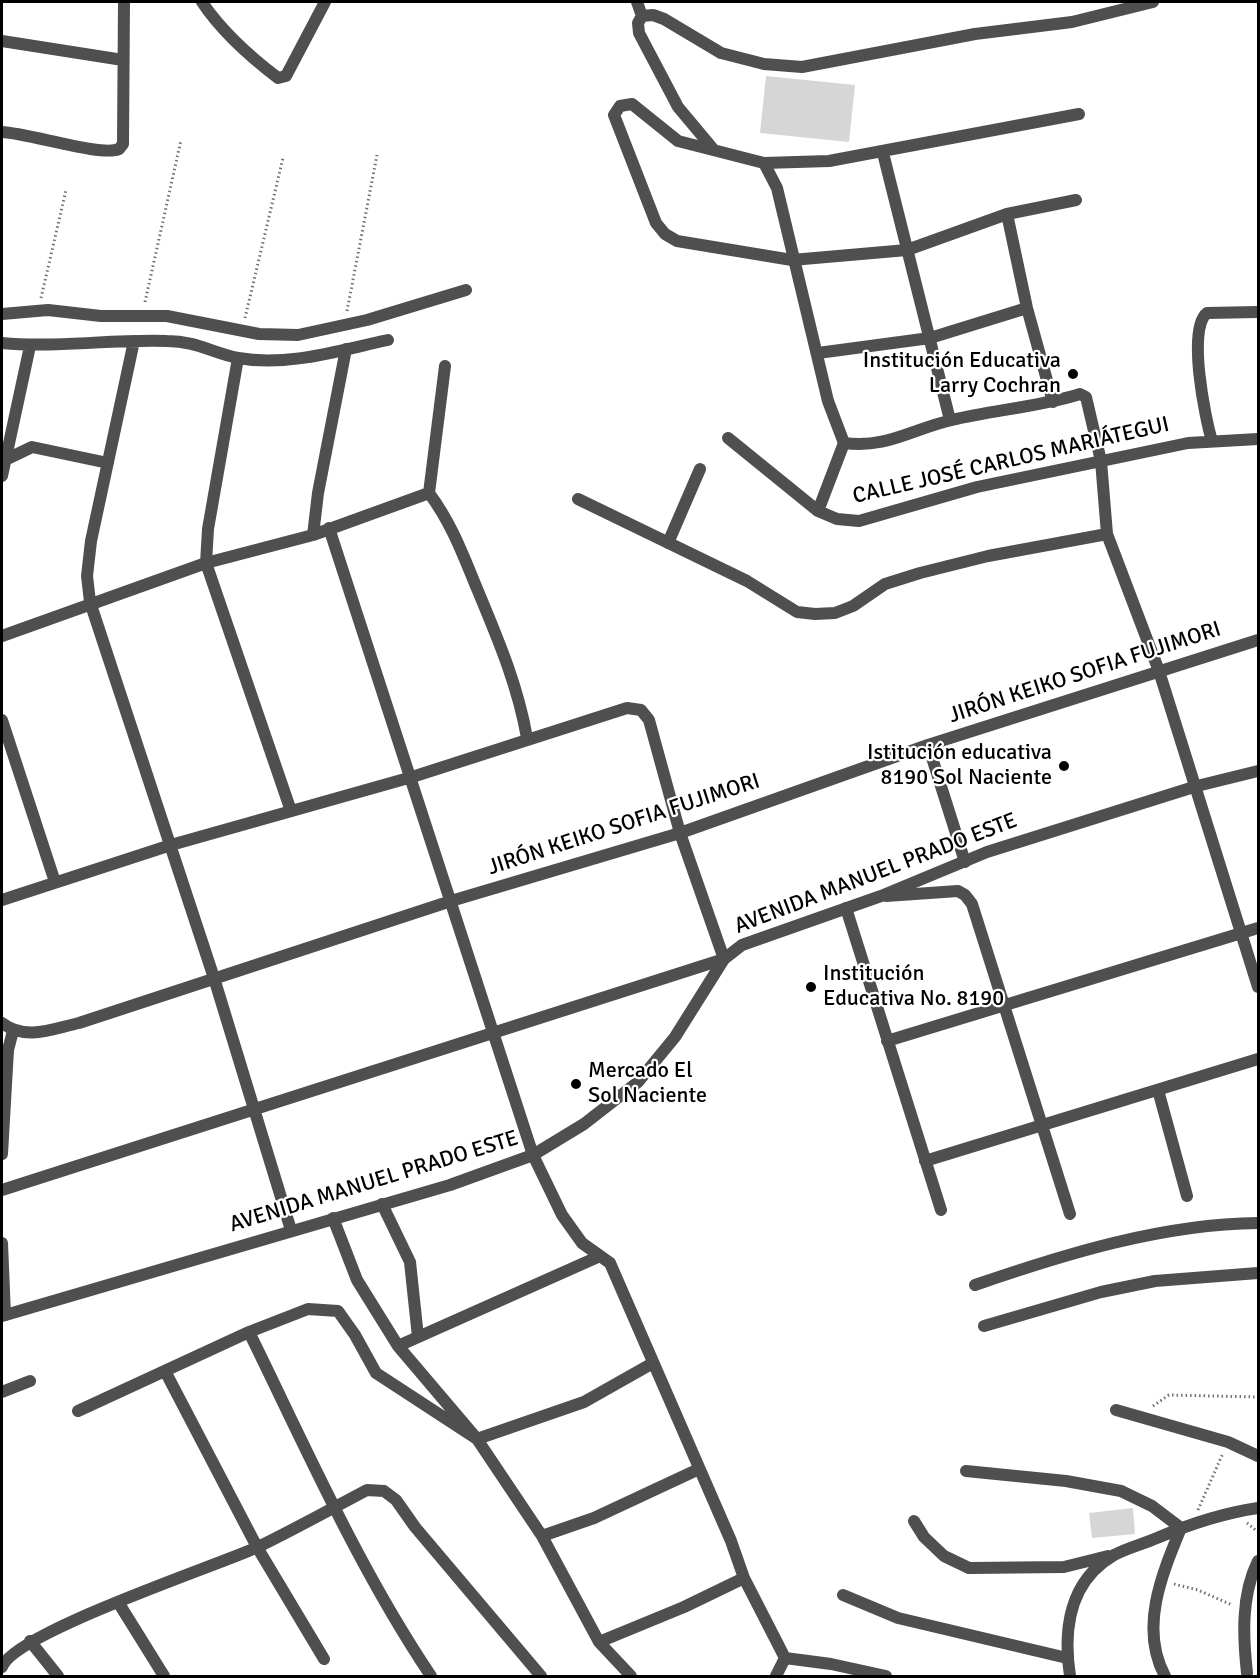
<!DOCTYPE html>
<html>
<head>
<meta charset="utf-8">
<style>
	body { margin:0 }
	#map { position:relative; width:1260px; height:1678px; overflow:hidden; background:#fff; font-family:Signika,sans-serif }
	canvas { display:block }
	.frame { position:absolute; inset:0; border:3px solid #000; pointer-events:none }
</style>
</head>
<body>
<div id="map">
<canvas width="1260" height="1678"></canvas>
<div class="frame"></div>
</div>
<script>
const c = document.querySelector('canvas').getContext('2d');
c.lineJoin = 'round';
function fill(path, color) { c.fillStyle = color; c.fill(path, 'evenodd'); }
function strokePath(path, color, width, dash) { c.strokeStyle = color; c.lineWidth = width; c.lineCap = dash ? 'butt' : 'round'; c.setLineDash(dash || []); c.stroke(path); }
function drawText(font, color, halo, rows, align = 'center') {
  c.font = font + ' Signika,sans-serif'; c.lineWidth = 4.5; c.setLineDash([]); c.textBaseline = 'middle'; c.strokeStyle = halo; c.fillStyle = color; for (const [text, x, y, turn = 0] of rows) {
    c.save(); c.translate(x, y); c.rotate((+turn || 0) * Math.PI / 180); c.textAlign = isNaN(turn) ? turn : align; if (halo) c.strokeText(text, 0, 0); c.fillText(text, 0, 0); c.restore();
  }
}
fill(new Path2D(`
	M 766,76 L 855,85 L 849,142 L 760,133 Z
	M 1133,1508 L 1135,1534 L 1092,1538 L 1089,1513 Z`), '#d6d6d6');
strokePath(new Path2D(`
	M 41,298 L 66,190
	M 145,302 L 181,140
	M 347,311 L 377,155
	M 245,318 L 283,158
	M 1153,1406 L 1169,1395 L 1258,1397
	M 1198,1510 L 1223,1453
	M 1247,1523 L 1258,1532
	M 1174,1584 L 1198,1590 L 1232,1605`), '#717171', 3, [1.5, 3]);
strokePath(new Path2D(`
	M 202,2 C 222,32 249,56 278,78 L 286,76 L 325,2
	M 637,2 L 642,16
	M 2,41 L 123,60
	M 2,132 C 28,133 102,157 119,149 L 123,144 L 124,2
	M 714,150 L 678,107 L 639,33 L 638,23 L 642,16 L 653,15 L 664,19 L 721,53 L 764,64 L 802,67 L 975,34 L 1072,22 L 1153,2
	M 883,153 L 950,420
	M 764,163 L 777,188 L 828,401 L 844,443 C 886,449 912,429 952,420 C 994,410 1038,407 1080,394 L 1086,397 L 1101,461 L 1107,534 L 1159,671 L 1258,987
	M 1076,200 L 1007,214 L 907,250 L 792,260 L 677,241 L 665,234 L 656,223 L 614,115 L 620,106 L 632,104 L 678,141 L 764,163 L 829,161 L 1079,114
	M 1007,214 L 1027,308 L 1053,402
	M 2,314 L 48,310 L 101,316 L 167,316 L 259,334 L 298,335 L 367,320 L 466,290
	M 134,341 L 91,541 L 87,576 L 90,602 L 214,978 L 291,1230
	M 2,343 C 57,348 112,339 167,341 C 197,341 212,353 238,358 C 288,367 340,350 388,340
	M 818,353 L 930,338 L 1027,308
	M 238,358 L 208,529 L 206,563 L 291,811
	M 445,366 L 429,493 C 452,524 463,555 478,591 C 498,639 518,686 527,738
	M 728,438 L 818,511 L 837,519 L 859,521 L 977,487 L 1188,443 L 1258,439
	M 1212,441 C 1205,418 1187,328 1207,313 L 1258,312
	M 5,460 L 32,447 L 108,463
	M 2,476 L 30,346
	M 578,499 L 747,581 L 797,612 L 815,614 L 835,613 L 853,606 L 885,584 L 920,573 L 988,556 L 1107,534
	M 818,511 L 844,443
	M 329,528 L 533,1155 L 562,1215 L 582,1243 L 610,1263 L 731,1541 L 744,1578 L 785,1658 L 831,1664 L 886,1676
	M 313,535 L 318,493 L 346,349
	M 668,543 L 700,469
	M 2,636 L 206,563 L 313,535 L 429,493
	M 2,720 L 55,882
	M 928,745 L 965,862
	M 886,896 L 958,891 L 965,895 L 972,904 L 1070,1214
	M 2,900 L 171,845 L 412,777 L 627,708 L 641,710 L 649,720 L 680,833 L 724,959 L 2,1190
	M 846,908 L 941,1210
	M 2,1023 C 26,1041 52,1029 79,1023 L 451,901 L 680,833 L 928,745 L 1258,640
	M 887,1041 L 1258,928
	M 1158,1090 L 1187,1196
	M 2,1154 L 8,1050 L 13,1031
	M 925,1161 L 1258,1059
	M 382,1204 L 410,1262 L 418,1337
	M 333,1218 L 357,1280 L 398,1346 L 477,1439 L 542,1536 L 599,1642 L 631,1676
	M 2,1243 L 5,1315
	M 975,1285 C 1065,1254 1162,1224 1258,1223
	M 984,1326 L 1101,1292 L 1155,1281 L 1258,1273
	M 249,1332 C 306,1448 359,1569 431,1676
	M 398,1346 L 600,1256
	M 165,1371 L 257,1547 L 324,1659
	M 2,1392 L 30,1381
	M 1116,1410 L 1228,1442 L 1258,1456
	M 78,1411 L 249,1332 L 308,1309 L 338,1311 L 355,1335 L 376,1373 L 477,1439 L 584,1402 L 653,1363
	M 966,1471 L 1066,1481 L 1121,1491 L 1152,1506 L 1181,1528 C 1162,1574 1139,1628 1165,1676
	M 914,1521 L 924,1537 L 944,1556 L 969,1568 L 1064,1567 L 1108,1556
	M 542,1536 L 594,1518 L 699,1469
	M 843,1595 L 898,1618 L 1067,1658
	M 118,1602 L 164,1676
	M 30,1641 L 58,1676
	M 599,1642 L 684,1607 L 744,1578
	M 2,1667 C 14,1633 216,1566 258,1547 C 295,1529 331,1509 367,1490 L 384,1491 L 396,1500 L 415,1527 L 541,1676
	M 1247,1673 C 1243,1637 1241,1595 1258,1561
	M 776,1676 L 785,1658
	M 1070,1676 C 1063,1630 1069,1581 1114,1555 C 1127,1548 1143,1544 1157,1538 C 1190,1524 1223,1513 1258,1508`), '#4f4f4f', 12);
strokePath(new Path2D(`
	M 2,1316 L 450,1185 L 533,1155 L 584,1124 L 638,1082 L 675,1037 L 724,959 L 742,945 L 881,896 L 987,852 L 1197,786 L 1258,771`), '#4f4f4f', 12);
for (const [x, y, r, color] of [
	[1073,374,6,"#000"],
	[1064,766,6,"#000"],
	[811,987,6,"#000"],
	[576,1084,6,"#000"]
]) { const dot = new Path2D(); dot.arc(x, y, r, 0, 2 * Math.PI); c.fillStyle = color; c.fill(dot); strokePath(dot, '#fff', 2); }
drawText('22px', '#000', '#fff', [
	["Institución Educativa",1061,361],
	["Larry Cochran",1061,386],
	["Istitución educativa",1052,753],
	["8190 Sol Naciente",1052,778],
	["Institución",823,974,"left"],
	["Educativa No. 8190",823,999,"left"],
	["Mercado El",588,1071,"left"],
	["Sol Naciente",588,1096,"left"]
], 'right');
drawText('22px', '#000', '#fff', [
	["CALLE JOSÉ CARLOS MARIÁTEGUI",1011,461,-13],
	["JIRÓN KEIKO SOFIA FUJIMORI",1085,673,-18],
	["JIRÓN KEIKO SOFIA FUJIMORI",624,825,-18],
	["AVENIDA MANUEL PRADO ESTE",876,874,-21],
	["AVENIDA MANUEL PRADO ESTE",374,1182,-17]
]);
</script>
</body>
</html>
